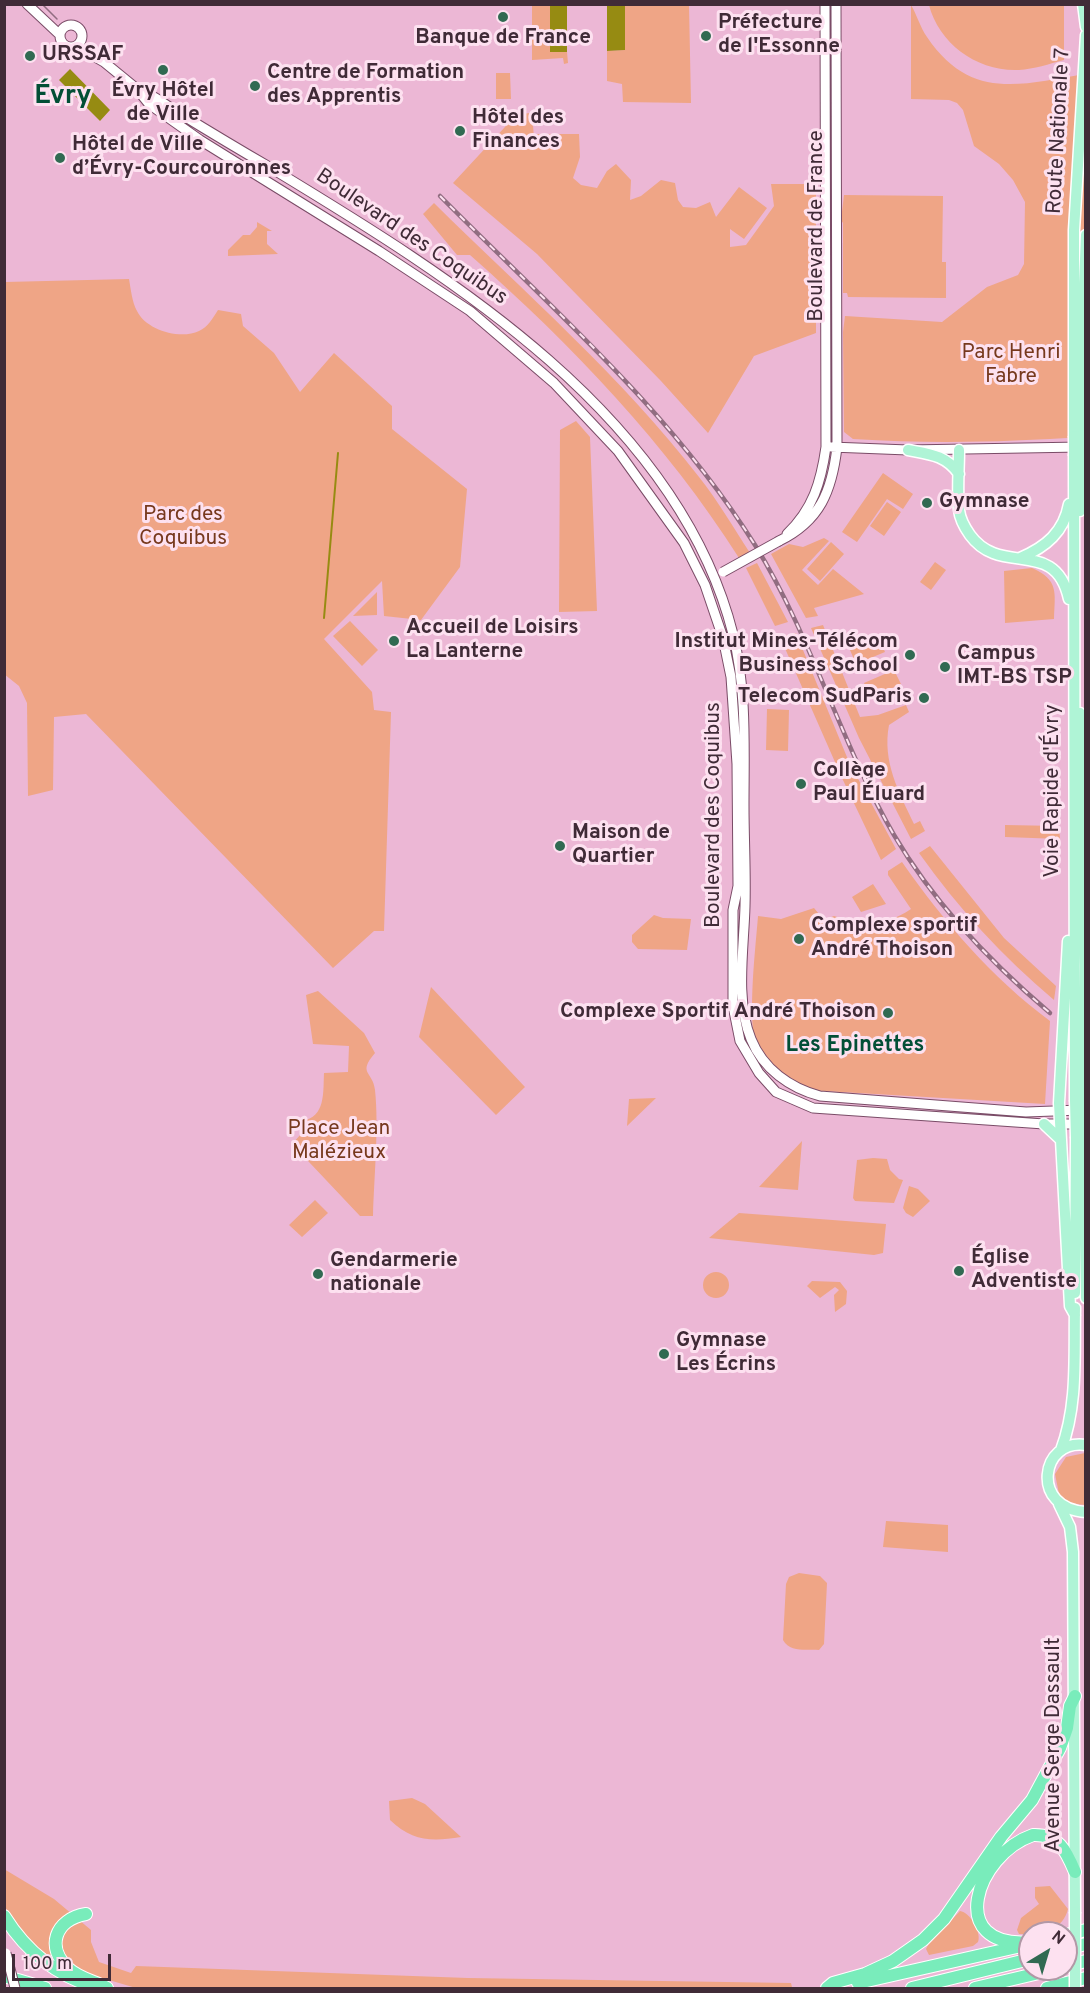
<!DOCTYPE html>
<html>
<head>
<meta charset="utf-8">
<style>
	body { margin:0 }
	#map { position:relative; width:1090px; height:1993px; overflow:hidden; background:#ecb7d5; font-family:Overpass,sans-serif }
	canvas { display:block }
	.frame { position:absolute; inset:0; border:6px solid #402b37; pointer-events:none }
	.north { position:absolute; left:1018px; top:1921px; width:60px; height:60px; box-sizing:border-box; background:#fde1f0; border:2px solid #b198a6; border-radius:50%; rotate:38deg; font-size:16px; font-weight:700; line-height:24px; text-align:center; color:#402b37 }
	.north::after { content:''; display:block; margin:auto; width:21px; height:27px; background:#316a52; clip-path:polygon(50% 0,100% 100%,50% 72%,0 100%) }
	.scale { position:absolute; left:12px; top:1954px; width:99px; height:27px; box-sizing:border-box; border:3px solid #402b37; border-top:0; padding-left:8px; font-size:18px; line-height:21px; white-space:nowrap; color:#402b37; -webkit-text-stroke:4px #fde1f0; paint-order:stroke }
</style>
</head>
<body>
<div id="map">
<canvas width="1090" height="1993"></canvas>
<div class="frame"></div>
<div class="north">N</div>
<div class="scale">100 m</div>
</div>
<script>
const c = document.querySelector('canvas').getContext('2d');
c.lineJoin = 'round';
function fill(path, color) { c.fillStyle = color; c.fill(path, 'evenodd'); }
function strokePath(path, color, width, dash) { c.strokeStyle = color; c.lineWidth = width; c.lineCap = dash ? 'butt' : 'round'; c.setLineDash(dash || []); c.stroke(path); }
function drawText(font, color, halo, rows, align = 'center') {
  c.font = font + ' Overpass,sans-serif'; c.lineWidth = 6; c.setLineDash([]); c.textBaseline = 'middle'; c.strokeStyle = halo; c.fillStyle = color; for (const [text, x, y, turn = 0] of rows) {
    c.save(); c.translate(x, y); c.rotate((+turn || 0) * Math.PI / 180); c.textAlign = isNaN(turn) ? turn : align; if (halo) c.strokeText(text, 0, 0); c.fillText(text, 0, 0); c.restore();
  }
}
fill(new Path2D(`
	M 532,5 L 550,5 L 550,52 L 567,52 L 568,63 L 564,64 L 563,58 L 532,60 Z
	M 625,5 L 689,5 L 691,103 L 623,102 L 622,84 L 607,81 L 607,51 L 625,50 Z
	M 911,5 C 917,15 920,27 927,37 C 971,102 1022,84 1085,74 L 1085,437 C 1005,442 933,444 853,439 L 844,432 L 843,332 L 845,316 L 942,322 L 987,287 L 1018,275 L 1024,264 L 1025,202 L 1013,180 L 999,164 L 974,146 L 963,110 L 957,103 L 949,100 L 911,99 Z
	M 929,5 L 1064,5 L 1064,60 C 1049,64 1034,69 1019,70 C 978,72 939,44 929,5 Z
	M 496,73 L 510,73 L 511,99 L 496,99 Z
	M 532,113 L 534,138 L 535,134 L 579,134 L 580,157 L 573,178 L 581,185 L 597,188 L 607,171 L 616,164 L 631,180 L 630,200 L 641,196 L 661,180 L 675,183 L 678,200 L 683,207 L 696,208 L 710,202 L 716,217 L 739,187 L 767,208 L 744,239 L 730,229 L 730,247 L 746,245 L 774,206 L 771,184 L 816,184 L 816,333 L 754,356 L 708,433 L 661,381 L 537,254 L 453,183 L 517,114 Z
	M 844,195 L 943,196 L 942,262 L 946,262 L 946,298 L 848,297 L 847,293 L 843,293 L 843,223 L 841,220 Z
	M 434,203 C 524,292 622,377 699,477 C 718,501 733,527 750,553 L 739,558 C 667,444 571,344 470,255 L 457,255 L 423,214 Z
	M 257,222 L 272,231 L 267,231 L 267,244 L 278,254 L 228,256 L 228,250 L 243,235 L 250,235 L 257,227 Z
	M 129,279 C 131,290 132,302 137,311 C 146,330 180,340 199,331 C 208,327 213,318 218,310 L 241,314 L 243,326 L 274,353 L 300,392 L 334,353 L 392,406 L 392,429 L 467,489 L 460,567 L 421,620 L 384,616 L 382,581 L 324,639 L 372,692 L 374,710 L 391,712 L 384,931 L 374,931 L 333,968 L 86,714 L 54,717 L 53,790 L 28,796 L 27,703 L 19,686 L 4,674 L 5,282 Z
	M 576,421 L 590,437 L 597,611 L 559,612 L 560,430 Z
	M 883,473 L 913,494 L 903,509 L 887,499 L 857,542 L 842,532 Z
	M 887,502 L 901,512 L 884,536 L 870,526 Z
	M 824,538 L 829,541 L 802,570 L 818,585 L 833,569 L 864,594 L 814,608 L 818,616 L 806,618 L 771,554 L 789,544 L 803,547 Z
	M 831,542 L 844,554 L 820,581 L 807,569 Z
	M 935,562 L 946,570 L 931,590 L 920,582 Z
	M 757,563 L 788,622 L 775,626 L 746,568 Z
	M 1032,568 C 1059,580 1055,592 1054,619 L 1005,623 L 1004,571 Z
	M 377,592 L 377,615 L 353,616 Z
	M 350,621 L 378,650 L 362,666 L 333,636 Z
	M 823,625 L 860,717 L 878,715 L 906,705 L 909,712 L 889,725 C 882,762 899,792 914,824 L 920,821 L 925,831 L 911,839 L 859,738 L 811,628 Z
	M 796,633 L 849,762 L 896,849 L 881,860 L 842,778 L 780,637 Z
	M 879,638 L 885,652 L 856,664 L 850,650 Z
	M 894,670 L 901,684 L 870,698 L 864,683 Z
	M 767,709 L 789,710 L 788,751 L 766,750 Z
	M 1005,825 L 1059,826 L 1060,839 L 1005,837 Z
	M 930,846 L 1004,938 L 1056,986 L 1054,1000 C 1002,956 958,908 919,853 Z
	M 902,862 C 944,922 991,977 1050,1021 L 1045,1104 L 807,1090 C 789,1079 768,1070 758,1050 C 746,1026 756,945 758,916 L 781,919 L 814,908 L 824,920 L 834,916 C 861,925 887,926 911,909 L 888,875 L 888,871 Z
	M 873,884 L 886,904 L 861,912 L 852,897 Z
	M 654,915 L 663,918 L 691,919 L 687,950 L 638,949 L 632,942 L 632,935 Z
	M 431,987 L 525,1087 L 496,1115 L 419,1037 Z
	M 318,991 L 364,1033 L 375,1053 C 357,1074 373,1071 375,1090 C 379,1128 374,1177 373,1216 L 360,1216 L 292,1144 L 302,1133 L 302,1121 C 326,1117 323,1092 324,1073 L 348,1072 L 349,1046 L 313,1044 L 306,995 Z
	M 656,1098 L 627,1126 L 629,1099 Z
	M 802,1141 L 798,1190 L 759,1187 Z
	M 873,1158 L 887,1159 L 890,1170 L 899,1179 L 903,1180 L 894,1203 L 855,1201 L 853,1198 L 857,1160 Z
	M 909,1186 L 918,1189 L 930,1201 L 913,1217 L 906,1213 L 903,1208 Z
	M 315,1200 L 328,1213 L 302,1237 L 289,1225 Z
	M 739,1213 L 886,1224 L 883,1253 L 874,1255 L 709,1238 Z
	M703 1285a13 13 0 1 1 26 0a13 13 0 1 1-26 0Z
	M 812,1281 L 840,1282 L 847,1291 L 846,1304 L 835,1312 L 834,1295 L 839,1290 L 835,1287 L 820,1298 L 807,1286 Z
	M 1085,1453 L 1085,1505 L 1069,1503 L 1059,1494 L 1055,1474 L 1066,1457 Z
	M 886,1521 L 948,1525 L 948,1552 L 883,1547 Z
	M 799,1573 L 820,1576 L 827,1583 L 824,1644 L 819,1650 C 806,1649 790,1653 783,1640 L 786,1584 L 789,1577 Z
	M 412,1798 L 425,1804 L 461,1837 C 431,1842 412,1841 390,1820 L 389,1801 Z
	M 4,1869 L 54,1899 L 91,1930 L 91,1942 L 99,1962 L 131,1973 L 136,1966 L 468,1978 L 791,1983 L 792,1987 L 136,1988 L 58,1965 L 33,1946 L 5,1907 Z
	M 1050,1886 L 1068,1909 C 1063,1931 1039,1935 1019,1934 L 1017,1930 L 1021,1918 L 1039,1904 L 1035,1898 L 1035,1887 Z
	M 960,1911 C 970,1912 982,1933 978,1942 L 973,1946 L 929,1955 L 926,1949 L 928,1945 Z`), '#efa586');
fill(new Path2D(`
	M 550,5 L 567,5 L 567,52 L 550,52 Z
	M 607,5 L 625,5 L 625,50 L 607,51 Z
	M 70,69 L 110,110 L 100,121 L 59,80 Z`), '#968b12');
strokePath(new Path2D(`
	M 324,618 L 338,453`), '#968b12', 2);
const secondary = new Path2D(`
	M 27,4 L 60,35
	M60 36a11 11 0 1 1 22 0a11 11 0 1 1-22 0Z
	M 76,46 L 104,62 L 137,89 L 149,104 L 200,140 L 379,251 L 470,311 L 554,383 L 618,451 L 684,543 L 705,585 L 723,638 L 731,677 L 737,764 L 738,886 L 733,910 L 733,1006 L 740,1041 L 759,1073 L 776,1092 L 813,1108 L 1044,1124 L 1082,1124
	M 139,90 C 154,94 166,106 179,113 C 210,132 240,150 271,168 C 451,277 678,416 733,634 C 747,691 744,748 744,806 C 744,840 746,873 745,906 C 744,948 735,1000 751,1039 C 763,1069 790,1088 820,1096 L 1026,1112 L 1081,1110
	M 831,447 L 908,450 L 1081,447
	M 787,534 C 813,509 821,482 826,447 L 825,4
	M 779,541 C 820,521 832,491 837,447 L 836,4`);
const primary = new Path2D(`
	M 1083,4 L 1086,27
	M 1082,435 L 1080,380 L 1086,235
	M 1074,436 L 1074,230 L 1086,35
	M 908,450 C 929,454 946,455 959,474
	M 959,450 C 959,469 957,490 959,510 C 960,519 965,528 970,535 C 1001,578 1055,536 1069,599
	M 1074,456 L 1075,1100
	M 1080,511 L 1082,457
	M 1020,558 C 1046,547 1064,532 1069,504
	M 1080,713 L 1085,966 L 1084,1099
	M 1068,941 L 1059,1103 L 1070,1306 L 1075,1315
	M 1044,1124 L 1060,1139
	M 1084,1138 L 1086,1298
	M 1075,1293 L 1076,1138
	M 1086,1445 C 1040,1438 1030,1509 1086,1512
	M 1061,1450 C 1078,1405 1074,1356 1075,1308
	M 1059,1504 L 1070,1527 L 1073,1552 L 1075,1912`);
const highway = new Path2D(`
	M 86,1914 C 55,1919 45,1948 69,1969 C 80,1979 95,1981 107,1988
	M 4,1916 C 27,1953 57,1976 98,1988
	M 1066,1935 L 1086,1930
	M 1030,1942 C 945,1949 975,1855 1033,1835 C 1059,1834 1066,1851 1075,1872
	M 1066,1949 L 1086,1944
	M 1066,1966 L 1086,1961
	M 4,1976 L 45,1988
	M 858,1983 L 1017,1947
	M 827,1988 L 833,1983 L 865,1974 L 893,1961 L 923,1940 L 944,1919 L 1001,1837 L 1032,1800 L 1060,1748 L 1067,1728 L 1070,1706 L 1075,1696
	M 912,1988 L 1030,1959
	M 975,1988 L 1056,1969
	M 1047,1988 L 1086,1978`);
strokePath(secondary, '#7a4c67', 11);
strokePath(primary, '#fff', 13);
strokePath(highway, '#fff', 14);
strokePath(secondary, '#fff', 9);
strokePath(primary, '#aff4d6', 10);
strokePath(highway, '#79ecbb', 12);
strokePath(new Path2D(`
	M 42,4 L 57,19`), '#916d81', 1.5);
const rail = new Path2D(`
	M 440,196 C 550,307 671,411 755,545 C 812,637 840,742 894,835 C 934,903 990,962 1050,1013`);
strokePath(rail, '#916d81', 4.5);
strokePath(rail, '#fde1f0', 2, [7]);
const secondaryBridge = new Path2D(`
	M 723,572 L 779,541
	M 6,1953 L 15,1988`);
const primaryBridge = new Path2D(`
	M 1074,456 L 1074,436
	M 1082,457 L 1082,435
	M 1084,1099 L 1084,1138
	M 1075,1100 L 1076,1138
	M 1075,1988 L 1075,1912`);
strokePath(secondaryBridge, '#7a4c67', 11, []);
strokePath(primaryBridge, '#fff', 13, []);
strokePath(secondaryBridge, '#fff', 9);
strokePath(primaryBridge, '#aff4d6', 10);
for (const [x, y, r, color] of [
	[503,17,6,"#316a52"],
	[706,36,6,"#316a52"],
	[30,56,6,"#316a52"],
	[163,70,6,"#316a52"],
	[255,86,6,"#316a52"],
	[460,131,6,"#316a52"],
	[60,158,6,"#316a52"],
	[927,503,6,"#316a52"],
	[394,641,6,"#316a52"],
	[910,655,6,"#316a52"],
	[945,667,6,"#316a52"],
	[924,698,6,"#316a52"],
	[801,784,6,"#316a52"],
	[560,846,6,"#316a52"],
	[799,939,6,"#316a52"],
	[888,1013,6,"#316a52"],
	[959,1271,6,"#316a52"],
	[318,1274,6,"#316a52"],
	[664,1354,6,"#316a52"]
]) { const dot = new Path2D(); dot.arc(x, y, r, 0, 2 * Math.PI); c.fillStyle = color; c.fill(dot); strokePath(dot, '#fde1f0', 2); }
drawText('bold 21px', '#402b37', '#fde1f0', [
	["Préfecture",718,24],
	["de l'Essonne",718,48],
	["Banque de France",503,39,"center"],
	["URSSAF",42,56],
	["Centre de Formation",267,74],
	["des Apprentis",267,98],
	["Évry Hôtel",163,92,"center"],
	["de Ville",163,116,"center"],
	["Hôtel des",472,119],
	["Finances",472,143],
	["Hôtel de Ville",72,146],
	["d’Évry-Courcouronnes",72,170],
	["Gymnase",939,503],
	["Accueil de Loisirs",406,629],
	["La Lanterne",406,653],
	["Institut Mines-Télécom",898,643,"right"],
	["Business School",898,667,"right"],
	["Campus",957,655],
	["IMT-BS TSP",957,679],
	["Telecom SudParis",912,698,"right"],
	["Collège",813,772],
	["Paul Éluard",813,796],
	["Maison de",572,834],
	["Quartier",572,858],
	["Complexe sportif",811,927],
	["André Thoison",811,951],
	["Complexe Sportif André Thoison",876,1013,"right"],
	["Église",971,1259],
	["Adventiste",971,1283],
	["Gendarmerie",330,1262],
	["nationale",330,1286],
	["Gymnase",676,1342],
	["Les Écrins",676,1366]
], 'left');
drawText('21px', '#402b37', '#fde1f0', [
	["Route Nationale 7",1060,131,-87],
	["Boulevard de France",818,226,-90],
	["Boulevard des Coquibus",411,238,34],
	["Voie Rapide d'Évry",1054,791,-90],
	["Boulevard des Coquibus",715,815,-90],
	["Avenue Serge Dassault",1055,1745,-90]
]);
drawText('21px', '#77391d', '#fde1f0', [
	["Parc Henri",1011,354],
	["Fabre",1011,378],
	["Parc des",183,516],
	["Coquibus",183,540],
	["Place Jean",339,1130],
	["Malézieux",339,1154]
]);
drawText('bold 22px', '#024f36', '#fde1f0', [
	["Les Epinettes",855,1047]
]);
drawText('bold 27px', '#024f36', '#fde1f0', [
	["Évry",63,98]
]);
</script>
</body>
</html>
